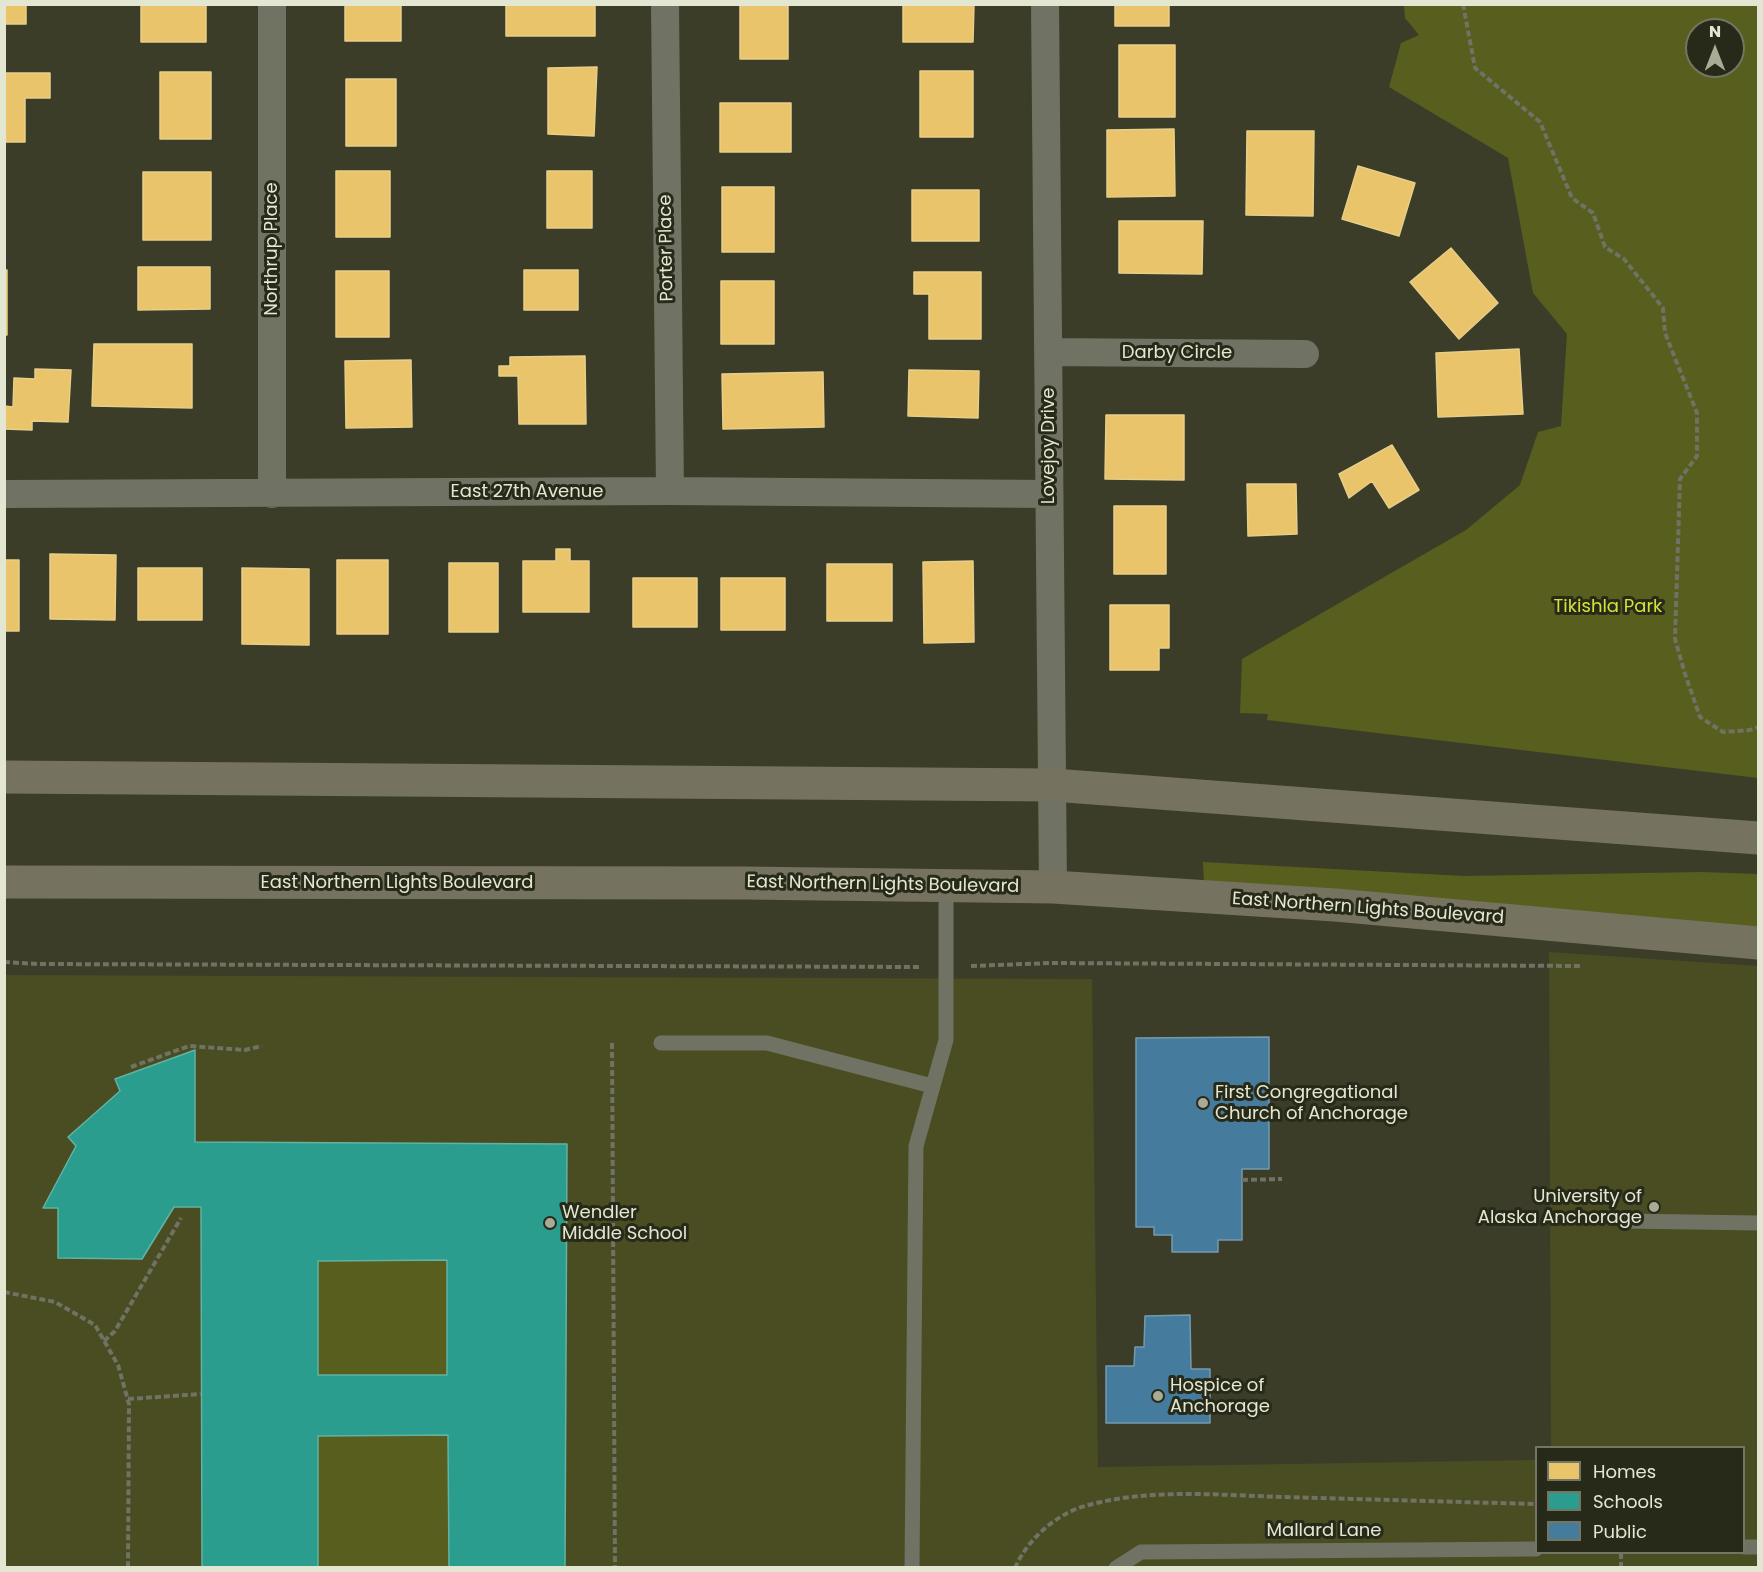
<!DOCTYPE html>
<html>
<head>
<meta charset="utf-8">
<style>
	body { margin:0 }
	#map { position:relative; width:1763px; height:1572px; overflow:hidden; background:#3b3d28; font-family:Poppins,sans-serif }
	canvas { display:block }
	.frame { position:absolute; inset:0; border:6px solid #e3e7d1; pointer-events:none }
	.legend { position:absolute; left:1535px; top:1446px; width:210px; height:108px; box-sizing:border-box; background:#282a19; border:2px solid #737663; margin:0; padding:8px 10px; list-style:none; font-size:18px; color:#e3e7d1 }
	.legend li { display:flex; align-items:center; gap:12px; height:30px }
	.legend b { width:30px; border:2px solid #737663 }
	.north { position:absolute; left:1685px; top:18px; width:60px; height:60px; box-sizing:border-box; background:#282a19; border:2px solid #737663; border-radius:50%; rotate:0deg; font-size:16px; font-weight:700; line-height:24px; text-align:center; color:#e3e7d1 }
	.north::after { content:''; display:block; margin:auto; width:21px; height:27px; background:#a8ac96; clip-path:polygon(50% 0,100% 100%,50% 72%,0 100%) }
</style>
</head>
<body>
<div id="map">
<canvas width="1763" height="1572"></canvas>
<div class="frame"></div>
<ul class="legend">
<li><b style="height:16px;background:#e9c46a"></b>Homes</li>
<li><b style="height:16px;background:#2a9d8f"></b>Schools</li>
<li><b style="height:16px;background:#457b9d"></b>Public</li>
</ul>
<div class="north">N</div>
</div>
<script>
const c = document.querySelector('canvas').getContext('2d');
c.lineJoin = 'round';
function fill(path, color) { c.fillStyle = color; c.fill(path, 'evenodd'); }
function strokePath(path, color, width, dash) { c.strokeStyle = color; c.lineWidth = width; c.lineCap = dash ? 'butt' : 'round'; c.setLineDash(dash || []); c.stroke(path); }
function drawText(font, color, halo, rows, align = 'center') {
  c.font = font + ' Poppins,sans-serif'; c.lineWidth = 6; c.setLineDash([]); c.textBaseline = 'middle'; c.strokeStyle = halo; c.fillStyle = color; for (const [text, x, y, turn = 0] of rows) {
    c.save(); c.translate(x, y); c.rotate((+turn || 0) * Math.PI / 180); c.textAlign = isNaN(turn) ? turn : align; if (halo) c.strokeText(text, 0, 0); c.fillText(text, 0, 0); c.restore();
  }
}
fill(new Path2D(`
	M 1549,952 L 1758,966 L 1758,1567 L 5,1568 L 5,975 L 1092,979 L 1098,1467 L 1536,1460 L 1536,1552 L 1744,1552 L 1744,1448 L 1551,1447 Z`), '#494d21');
fill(new Path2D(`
	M 1404,5 L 1758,5 L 1758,778 L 1267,720 L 1268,714 L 1240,713 L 1242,659 L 1466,530 L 1520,485 L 1538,432 L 1561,426 L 1567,334 L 1533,293 L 1508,158 L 1389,87 L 1401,43 L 1419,35 L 1405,18 ZM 1697,30 L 1733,30 L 1733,66 L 1697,66 Z
	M 1203,862 L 1464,876 L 1702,872 L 1758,874 L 1758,932 L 1204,886 Z
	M 447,1260 L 447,1375 L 318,1375 L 318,1261 Z
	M 448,1435 L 449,1567 L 318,1567 L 318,1436 Z`), '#585e1d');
const homes = new Path2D(`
	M 4,4 L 26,4 L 26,24 L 4,24 Z
	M 141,4 L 206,4 L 206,42 L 141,42 Z
	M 345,4 L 401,4 L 401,41 L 345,41 Z
	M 506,4 L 595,4 L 595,36 L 506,36 Z
	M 740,4 L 788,4 L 788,59 L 740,59 Z
	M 903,4 L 974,4 L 973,42 L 903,42 Z
	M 1115,4 L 1169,4 L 1169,26 L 1115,26 Z
	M 1119,45 L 1175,45 L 1175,117 L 1119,117 Z
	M 597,67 L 594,136 L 548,134 L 548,68 Z
	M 920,71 L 973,71 L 973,137 L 920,137 Z
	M 160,72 L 211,72 L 211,139 L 160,139 Z
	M 5,73 L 50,73 L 50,98 L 25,98 L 25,142 L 4,142 Z
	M 346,79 L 396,79 L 396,146 L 346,146 Z
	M 720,103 L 791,103 L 791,152 L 720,152 Z
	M 1174,129 L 1175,196 L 1107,197 L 1107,130 Z
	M 1247,131 L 1314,131 L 1313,216 L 1246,215 Z
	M 1358,166 L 1415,183 L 1399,236 L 1342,219 Z
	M 336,171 L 390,171 L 390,237 L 336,237 Z
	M 547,171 L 592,171 L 592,228 L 547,228 Z
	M 143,172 L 211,172 L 211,240 L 143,240 Z
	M 722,187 L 774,187 L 774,252 L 722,252 Z
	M 912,190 L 979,190 L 979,241 L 912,241 Z
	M 1119,221 L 1203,221 L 1202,274 L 1119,273 Z
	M 1451,248 L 1498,303 L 1459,339 L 1410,282 Z
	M 138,267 L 210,267 L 210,309 L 138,310 Z
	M 4,270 L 7,270 L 7,335 L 4,335 Z
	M 524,270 L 578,270 L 578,310 L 524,310 Z
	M 336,271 L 389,271 L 389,337 L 336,337 Z
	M 914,272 L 981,272 L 981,339 L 929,339 L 929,294 L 914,294 Z
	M 721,281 L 774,281 L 774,344 L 721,344 Z
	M 94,344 L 192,344 L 192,408 L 92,406 Z
	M 1519,349 L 1523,414 L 1438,417 L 1436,353 Z
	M 585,356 L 586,424 L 519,424 L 518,376 L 499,376 L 499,366 L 510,366 L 510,357 Z
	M 411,360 L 412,427 L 346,428 L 345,361 Z
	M 35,369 L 71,370 L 68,422 L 32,421 L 32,430 L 4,429 L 4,406 L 13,407 L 14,378 L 35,379 Z
	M 909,370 L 979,371 L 978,418 L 908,416 Z
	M 823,372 L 824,427 L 723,429 L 722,374 Z
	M 1106,415 L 1184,415 L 1184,480 L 1105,479 Z
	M 1392,445 L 1419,490 L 1389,508 L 1372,481 L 1349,498 L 1339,474 Z
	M 1247,484 L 1296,484 L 1297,534 L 1248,536 Z
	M 1114,506 L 1166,506 L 1166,574 L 1114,574 Z
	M 556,549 L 570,549 L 570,561 L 589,561 L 589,612 L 523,612 L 523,561 L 556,561 Z
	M 50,554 L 116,555 L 115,620 L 50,619 Z
	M 4,560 L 19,560 L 19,631 L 4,631 Z
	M 337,560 L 388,560 L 388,634 L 337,634 Z
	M 973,561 L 974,642 L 924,643 L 923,562 Z
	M 449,563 L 498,563 L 498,632 L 449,632 Z
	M 827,564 L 892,564 L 892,621 L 827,621 Z
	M 138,568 L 202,568 L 202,620 L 138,620 Z
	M 242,568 L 309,569 L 309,645 L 242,644 Z
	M 633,578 L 697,578 L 697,627 L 633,627 Z
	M 721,578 L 785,578 L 785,630 L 721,630 Z
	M 1110,605 L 1169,605 L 1169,648 L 1159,648 L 1159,670 L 1110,670 Z`);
fill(homes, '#e9c46a');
strokePath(homes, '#e7ce89', 1.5);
const schools = new Path2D(`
	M 195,1050 L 195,1142 L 567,1144 L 565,1568 L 449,1568 L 448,1435 L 318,1436 L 318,1568 L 202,1568 L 201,1207 L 174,1207 L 142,1259 L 58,1258 L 58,1208 L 43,1208 L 76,1146 L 68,1137 L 120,1091 L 115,1079 ZM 447,1260 L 447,1375 L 318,1375 L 318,1261 Z`);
fill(schools, '#2a9d8f');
strokePath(schools, '#62b3a3', 1.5);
const public = new Path2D(`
	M 1269,1037 L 1269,1169 L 1242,1169 L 1242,1240 L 1218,1240 L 1218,1252 L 1172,1252 L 1172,1235 L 1154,1235 L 1154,1227 L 1136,1227 L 1136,1038 Z
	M 1190,1315 L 1191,1369 L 1210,1369 L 1210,1423 L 1106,1423 L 1106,1366 L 1134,1366 L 1135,1347 L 1144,1347 L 1145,1316 Z`);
fill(public, '#457b9d');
strokePath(public, '#749bad', 1.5);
strokePath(new Path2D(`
	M 1463,4 L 1475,68 L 1540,122 L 1572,198 L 1593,213 L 1605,247 L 1624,259 L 1663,308 L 1665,333 L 1697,413 L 1697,456 L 1680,479 L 1675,639 L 1685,674 L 1700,717 L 1723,732 L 1750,730 L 1758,727
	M 4,962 L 38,964 L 922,967
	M 971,966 L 1051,963 L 1582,966
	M 612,1043 L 615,1568
	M 131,1067 L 189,1046 L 245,1050 L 262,1046
	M 1242,1180 L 1282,1179
	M 4,1292 L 55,1302 L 95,1325 L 118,1365 L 129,1404 L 128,1568
	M 104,1341 L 115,1331 L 181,1218
	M 128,1399 L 201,1394
	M 1015,1568 C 1027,1540 1056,1514 1085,1506 C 1148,1488 1217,1495 1281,1497 C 1366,1499 1451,1502 1536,1504
	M 1621,1568 L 1621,1552`), '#707263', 4, [6, 3]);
strokePath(new Path2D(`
	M 661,1043 L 767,1043 L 932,1086
	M 1623,1221 L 1758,1223
	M 1744,1547 L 1758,1547
	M 912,1568 L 916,1146 L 946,1040 L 946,886
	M 1116,1568 L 1141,1552 L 1536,1549`), '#707263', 15);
strokePath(new Path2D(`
	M 272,4 L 272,494
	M 665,4 L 670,491
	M 1045,4 L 1053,887
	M 1048,352 L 1305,354
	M 4,494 L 670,491 L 1049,494`), '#707263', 28);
strokePath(new Path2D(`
	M 4,777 L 1053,785 L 1758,838
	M 4,882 L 744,883 L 1053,887 L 1335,905 L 1758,943`), '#767260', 33);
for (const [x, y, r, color] of [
	[1203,1103,6,"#a8ac96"],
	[1654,1207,6,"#a8ac96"],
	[550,1223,6,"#a8ac96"],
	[1158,1396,6,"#a8ac96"]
]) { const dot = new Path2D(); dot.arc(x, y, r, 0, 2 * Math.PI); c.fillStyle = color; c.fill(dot); strokePath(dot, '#282a19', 2); }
drawText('18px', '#e3e7d1', '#282a19', [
	["Porter Place",667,248,-91],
	["Northrup Place",272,249,-90],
	["Darby Circle",1177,353],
	["Lovejoy Drive",1049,446,-90],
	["East 27th Avenue",527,492],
	["East Northern Lights Boulevard",397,883],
	["East Northern Lights Boulevard",883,885,1],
	["East Northern Lights Boulevard",1368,909,4],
	["Mallard Lane",1324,1531]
]);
drawText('18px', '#d5e235', '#282a19', [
	["Tikishla Park",1608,607]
]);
drawText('18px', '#e3e7d1', '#282a19', [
	["First Congregational",1215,1093],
	["Church of Anchorage",1215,1114],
	["University of",1642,1197,"right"],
	["Alaska Anchorage",1642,1218,"right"],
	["Wendler",562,1213],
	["Middle School",562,1234],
	["Hospice of",1170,1386],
	["Anchorage",1170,1407]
], 'left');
</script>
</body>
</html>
